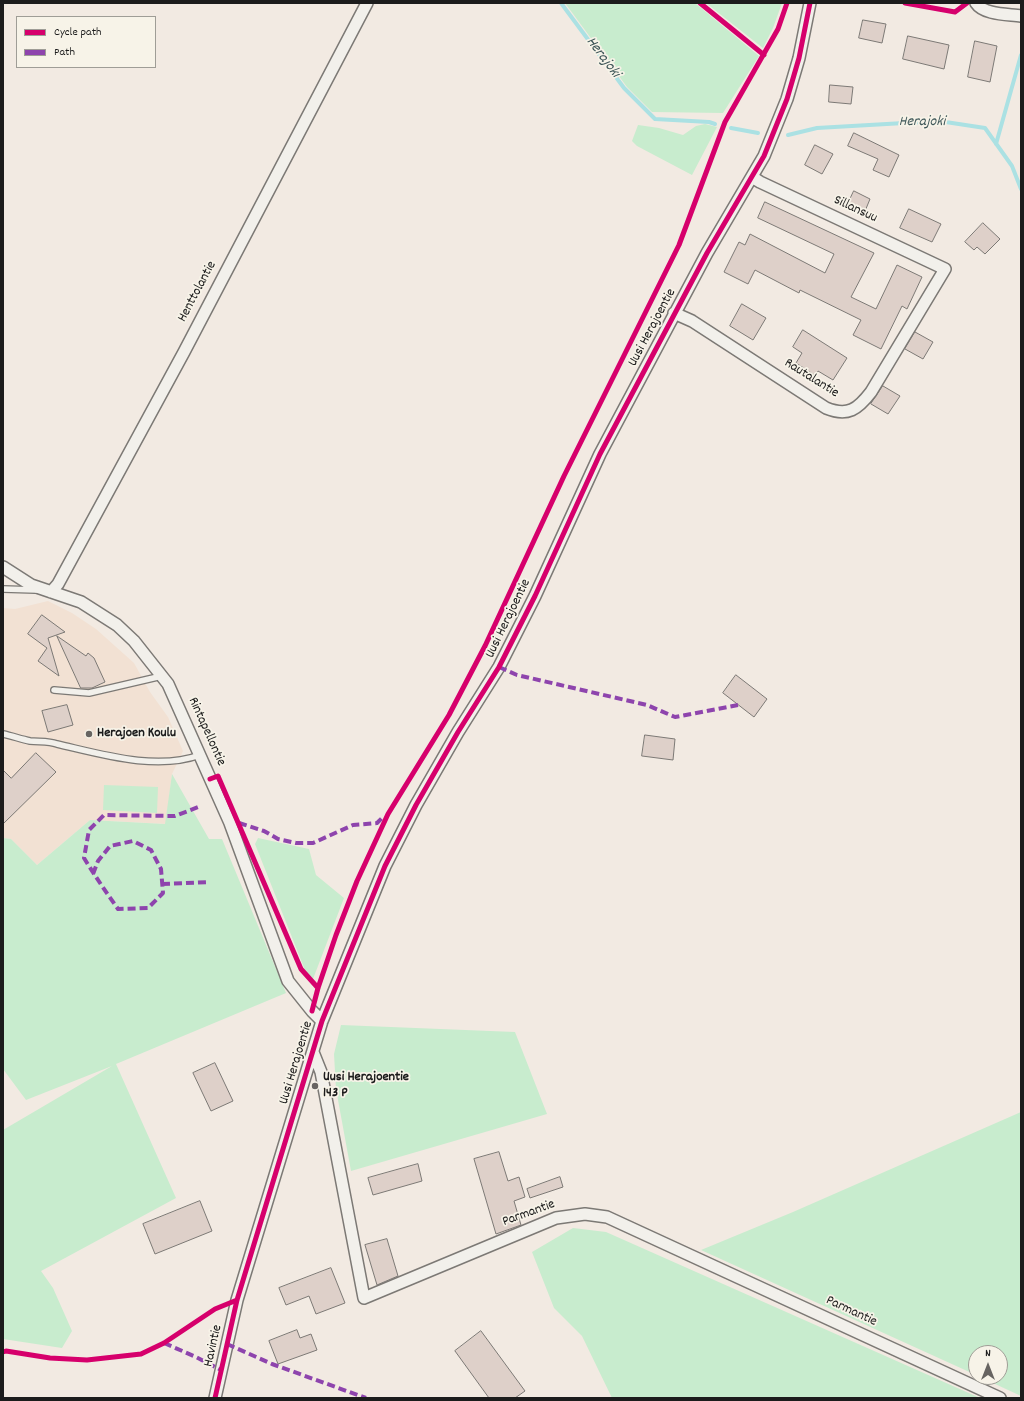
<!DOCTYPE html>
<html>
<head>
<meta charset="utf-8">
<style>
	body { margin:0 }
	#map { position:relative; width:1024px; height:1401px; overflow:hidden; background:#f2eae2; font-family:Dekko,sans-serif }
	canvas { display:block }
	.frame { position:absolute; inset:0; border:4px solid #1c1c1c; pointer-events:none }
	.legend { position:absolute; left:16px; top:16px; width:140px; height:52px; box-sizing:border-box; background:#f7f3e8; border:1px solid #9f9d96; margin:0; padding:5px 7px; list-style:none; font-size:12px; color:#1c1c1c }
	.legend li { display:flex; align-items:center; gap:8px; height:20px }
	.legend b { width:20px; border:1px solid #9f9d96 }
	.north { position:absolute; left:968px; top:1345px; width:40px; height:40px; box-sizing:border-box; background:#f7f3e8; border:1px solid #9f9d96; border-radius:50%; rotate:0deg; font-size:11px; font-weight:700; line-height:16px; text-align:center; color:#1c1c1c }
	.north::after { content:''; display:block; margin:auto; width:14px; height:18px; background:#676461; clip-path:polygon(50% 0,100% 100%,50% 72%,0 100%) }
</style>
</head>
<body>
<div id="map">
<canvas width="1024" height="1401"></canvas>
<div class="frame"></div>
<ul class="legend">
<li><b style="height:5px;background:#d6006c"></b>Cycle path</li>
<li><b style="height:5px;background:#8e44ad"></b>Path</li>
</ul>
<div class="north">N</div>
</div>
<script>
const c = document.querySelector('canvas').getContext('2d');
c.lineJoin = 'round';
function fill(path, color) { c.fillStyle = color; c.fill(path, 'evenodd'); }
function strokePath(path, color, width, dash) { c.strokeStyle = color; c.lineWidth = width; c.lineCap = dash ? 'butt' : 'round'; c.setLineDash(dash || []); c.stroke(path); }
function drawText(font, color, halo, rows, align = 'center') {
  c.font = font + ' Dekko,sans-serif'; c.lineWidth = 3.5; c.setLineDash([]); c.textBaseline = 'middle'; c.strokeStyle = halo; c.fillStyle = color; for (const [text, x, y, turn = 0] of rows) {
    c.save(); c.translate(x, y); c.rotate((+turn || 0) * Math.PI / 180); c.textAlign = isNaN(turn) ? turn : align; if (halo) c.strokeText(text, 0, 0); c.fillText(text, 0, 0); c.restore();
  }
}
fill(new Path2D(`
	M 48,601 L 72,613 L 96,629 L 134,663 L 150,692 L 168,717 L 183,751 L 172,774 L 166,824 L 90,820 L 37,865 L 11,839 L 3,838 L 3,608 L 15,609 Z`), '#f2e1d3');
fill(new Path2D(`
	M 565,3 L 695,3 L 759,56 L 723,113 L 652,112 L 627,87 Z
	M 706,3 L 782,3 L 773,28 L 763,48 Z
	M 705,124 L 717,127 L 692,175 L 637,146 L 632,141 L 638,125 L 659,128 L 683,135 L 696,126 Z
	M 172,774 L 209,839 L 222,839 L 286,993 L 116,1064 L 176,1198 L 41,1271 L 53,1288 L 72,1331 L 62,1348 L 3,1339 L 3,1130 L 112,1066 L 26,1100 L 3,1069 L 3,838 L 11,839 L 37,865 L 90,820 L 165,824 Z
	M 104,785 L 158,787 L 157,813 L 103,810 Z
	M 258,838 L 309,849 L 316,875 L 344,898 L 313,979 L 305,970 L 255,844 Z
	M 341,1025 L 515,1032 L 547,1114 L 351,1171 L 336,1089 L 334,1054 Z
	M 1021,1112 L 1021,1396 L 980,1377 L 1000,1377 L 1000,1353 L 976,1353 L 976,1375 L 701,1250 L 793,1212 Z
	M 573,1228 L 606,1232 L 980,1398 L 612,1398 L 582,1336 L 554,1308 L 532,1252 Z`), '#c8ecce');
strokePath(new Path2D(`
	M 561,3 L 624,88 L 655,119 L 709,122 L 715,124
	M 731,128 L 758,133
	M 788,135 L 817,128 L 939,121 L 985,128 L 1012,166 L 1021,189
	M 996,144 L 1021,55`), '#abe1e3', 4);
const building = new Path2D(`
	M 863,20 L 886,24 L 882,43 L 859,38 Z
	M 908,36 L 949,45 L 944,69 L 903,59 Z
	M 975,41 L 997,46 L 990,82 L 968,77 Z
	M 830,85 L 853,87 L 851,104 L 829,102 Z
	M 854,133 L 899,155 L 889,177 L 873,170 L 878,159 L 848,146 Z
	M 815,145 L 833,154 L 822,174 L 805,165 Z
	M 854,191 L 870,199 L 863,216 L 846,208 Z
	M 765,202 L 874,253 L 851,297 L 876,309 L 897,265 L 922,277 L 907,309 L 902,306 L 881,349 L 853,335 L 861,320 L 800,290 L 799,293 L 755,270 L 748,284 L 724,272 L 739,242 L 745,245 L 750,234 L 825,273 L 834,254 L 758,218 Z
	M 909,209 L 941,224 L 932,242 L 900,228 Z
	M 983,223 L 1000,239 L 985,254 L 977,247 L 974,250 L 965,242 Z
	M 742,304 L 766,318 L 753,340 L 730,326 Z
	M 803,330 L 847,358 L 833,380 L 818,371 L 816,376 L 796,363 L 802,353 L 793,347 Z
	M 915,332 L 933,342 L 923,359 L 905,349 Z
	M 883,386 L 900,396 L 888,414 L 871,404 Z
	M 42,615 L 65,632 L 48,638 L 59,676 L 38,661 L 47,648 L 28,634 Z
	M 57,636 L 86,656 L 88,653 L 94,658 L 105,682 L 92,688 L 81,688 Z
	M 736,675 L 767,699 L 754,717 L 723,693 Z
	M 67,705 L 73,725 L 48,732 L 42,711 Z
	M 645,735 L 675,739 L 673,760 L 642,756 Z
	M 36,753 L 56,772 L 3,824 L 3,770 L 11,778 Z
	M 215,1063 L 233,1101 L 211,1111 L 193,1073 Z
	M 499,1152 L 508,1181 L 519,1177 L 525,1197 L 514,1201 L 521,1225 L 496,1234 L 474,1159 Z
	M 418,1164 L 422,1181 L 373,1195 L 368,1178 Z
	M 560,1177 L 563,1187 L 530,1198 L 527,1189 Z
	M 200,1201 L 212,1231 L 155,1254 L 143,1224 Z
	M 387,1239 L 398,1276 L 377,1285 L 365,1245 Z
	M 331,1268 L 345,1303 L 316,1314 L 309,1296 L 286,1305 L 279,1288 Z
	M 297,1330 L 300,1338 L 311,1334 L 317,1350 L 278,1364 L 269,1341 Z
	M 481,1331 L 525,1391 L 515,1398 L 489,1398 L 455,1351 Z`);
fill(building, '#ded0c9');
strokePath(building, '#7c7975', 1);
const lane = new Path2D(`
	M 3,589 L 36,590
	M 54,690 L 89,693 L 162,676
	M 3,734 C 12,736 21,739 30,741 C 39,742 49,741 57,744 C 101,754 156,771 200,755`);
const street = new Path2D(`
	M 976,3 C 984,15 1008,14 1021,16
	M 674,313 L 692,321 L 826,408 C 848,417 858,409 871,392 L 945,269 L 760,182 L 752,177
	M 3,567 L 31,585 L 81,602 L 117,625 L 134,641 L 168,684 L 230,823 L 288,981 L 312,1011 L 322,1021
	M 51,592 L 58,584 L 184,352 L 367,3
	M 313,1052 L 321,1072 L 364,1298 L 556,1218 L 585,1214 L 607,1217 L 1000,1398
	M 215,1398 L 237,1300 L 322,1021 L 385,866 L 416,805 L 458,732 L 499,667 L 535,596 L 600,454 L 707,253 L 764,156 L 787,99 L 799,58 L 810,3`);
strokePath(lane, '#7c7975', 8);
strokePath(street, '#7c7975', 14);
strokePath(lane, '#f2f0eb', 5.5);
strokePath(street, '#f2f0eb', 11);
strokePath(new Path2D(`
	M 499,667 L 517,675 L 647,705 L 675,717 L 738,705
	M 239,823 L 264,831 L 278,839 L 296,843 L 313,843 L 353,825 L 377,823 L 384,816
	M 93,874 L 98,861 L 110,846 L 133,841 L 151,850 L 161,869 L 163,893 L 148,908 L 118,909 C 106,892 95,876 84,858 L 89,830 L 104,815 L 175,816 L 201,806
	M 162,884 L 209,882
	M 164,1343 L 196,1357 L 221,1370
	M 227,1344 L 272,1364 L 366,1398`), '#8e44ad', 4, [8, 4]);
strokePath(new Path2D(`
	M 700,3 L 764,55
	M 905,3 L 955,12 L 967,3
	M 210,779 L 218,776 L 301,969 L 318,988
	M 312,1011 L 318,988 L 336,935 L 357,881 L 388,814 L 449,715 L 485,646 L 564,476 L 679,245 L 725,122 L 778,29 L 787,3
	M 3,1352 L 6,1351 L 50,1358 L 87,1360 L 141,1354 L 164,1343 L 215,1309 L 237,1300
	M 215,1398 L 237,1300 L 322,1021 L 385,866 L 416,805 L 458,732 L 499,667 L 535,596 L 600,454 L 707,253 L 764,156 L 787,99 L 799,58 L 810,3`), '#d6006c', 5);
for (const [x, y, r, color] of [
	[89,734,4,"#676461"],
	[315,1086,4,"#676461"]
]) { const dot = new Path2D(); dot.arc(x, y, r, 0, 2 * Math.PI); c.fillStyle = color; c.fill(dot); strokePath(dot, '#f7f3e8', 1.5); }
drawText('14px', '#1c1c1c', '#f7f3e8', [
	["Sillansuu",855,210,25],
	["Henttolantie",198,292,-62],
	["Uusi Herajoentie",653,328,-62],
	["Rautalantie",811,379,32],
	["Uusi Herajoentie",509,619,-64],
	["Rintapellontie",206,732,66],
	["Uusi Herajoentie",297,1063,-73],
	["Parmantie",529,1214,-20],
	["Parmantie",851,1312,25],
	["Havintie",214,1346,-77]
]);
drawText('bold 14px', '#1c1c1c', '#f7f3e8', [
	["Herajoen Koulu",97,734],
	["Uusi Herajoentie",323,1078],
	["143 P",323,1094]
], 'left');
drawText('italic 15px', '#3e5658', '#f7f3e8', [
	["Herajoki",602,58,53],
	["Herajoki",922,123]
]);
</script>
</body>
</html>
